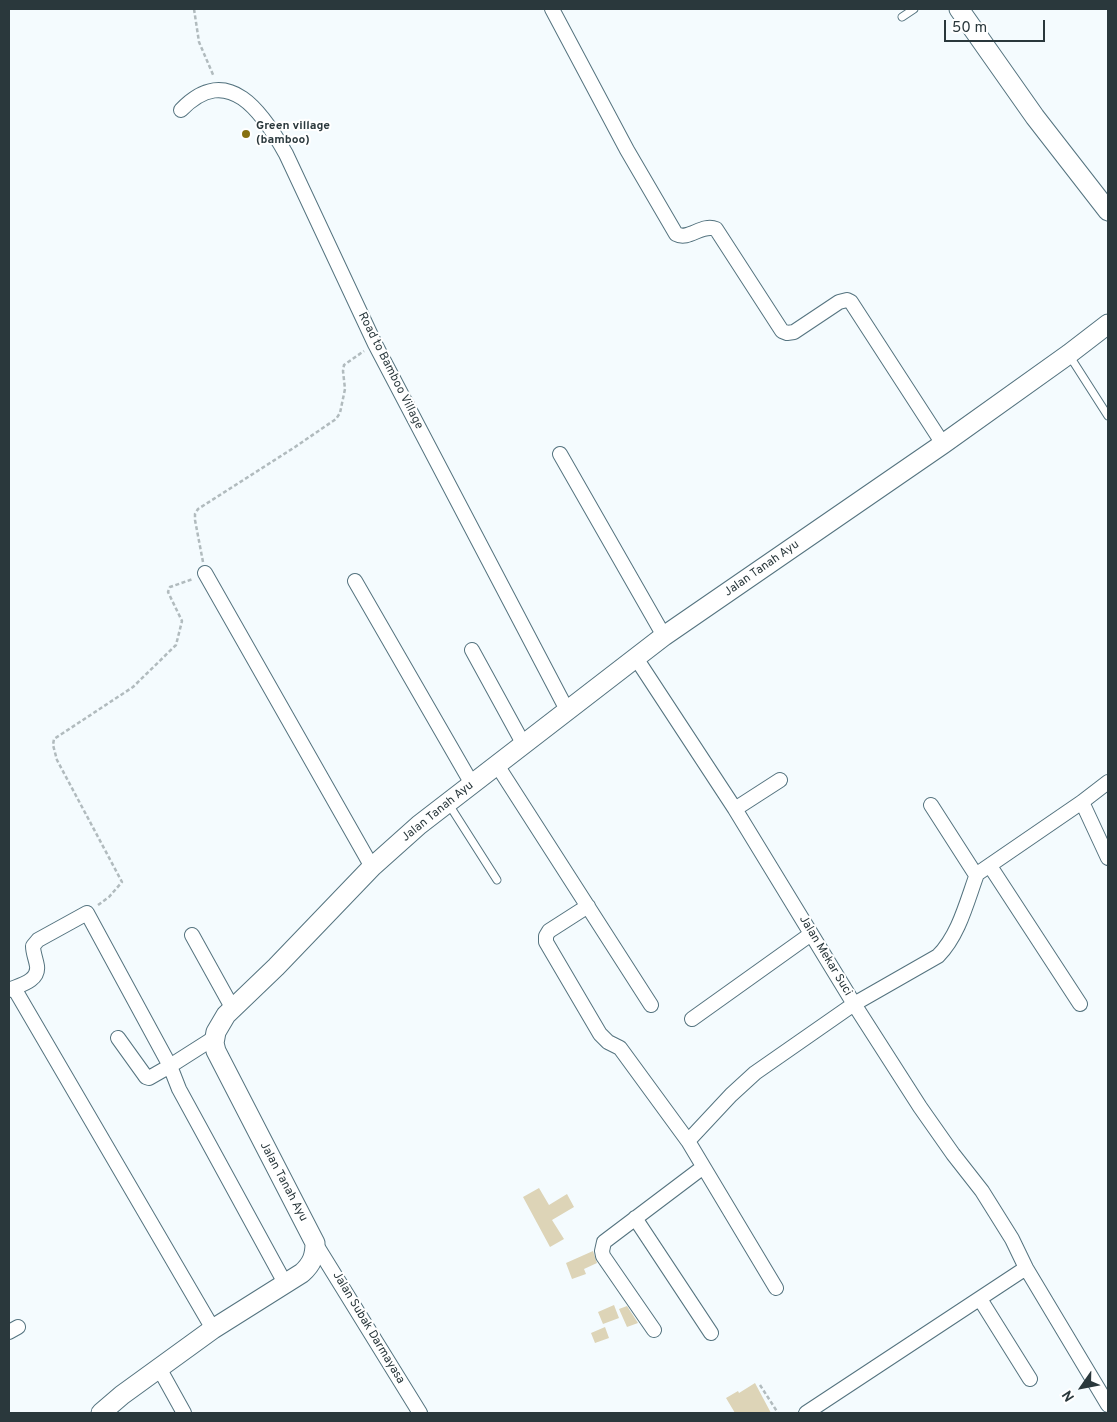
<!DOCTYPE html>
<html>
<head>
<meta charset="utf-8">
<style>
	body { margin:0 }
	#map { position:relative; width:1117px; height:1422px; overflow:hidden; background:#f4fbfe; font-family:Overpass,sans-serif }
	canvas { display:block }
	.frame { position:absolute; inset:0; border:10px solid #2a383c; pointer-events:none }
	.north { position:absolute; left:1057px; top:1362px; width:50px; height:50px; -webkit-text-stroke:4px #fff; paint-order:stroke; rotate:237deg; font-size:14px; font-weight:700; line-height:20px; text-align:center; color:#2a383c }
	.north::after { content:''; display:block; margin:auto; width:18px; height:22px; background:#2a383c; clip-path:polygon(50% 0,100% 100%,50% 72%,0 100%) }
	.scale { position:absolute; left:944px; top:20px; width:101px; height:22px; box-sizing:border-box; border:2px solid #2a383c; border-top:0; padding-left:6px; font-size:15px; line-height:18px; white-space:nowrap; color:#2a383c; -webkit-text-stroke:4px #fff; paint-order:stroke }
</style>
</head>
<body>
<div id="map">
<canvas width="1117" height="1422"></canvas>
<div class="frame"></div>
<div class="north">N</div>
<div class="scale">50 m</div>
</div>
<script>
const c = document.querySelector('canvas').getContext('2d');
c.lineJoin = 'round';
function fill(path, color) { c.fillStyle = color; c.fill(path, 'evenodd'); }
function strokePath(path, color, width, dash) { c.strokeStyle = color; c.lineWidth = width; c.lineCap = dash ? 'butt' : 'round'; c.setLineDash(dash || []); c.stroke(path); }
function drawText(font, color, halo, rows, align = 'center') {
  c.font = font + ' Overpass,sans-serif'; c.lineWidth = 4; c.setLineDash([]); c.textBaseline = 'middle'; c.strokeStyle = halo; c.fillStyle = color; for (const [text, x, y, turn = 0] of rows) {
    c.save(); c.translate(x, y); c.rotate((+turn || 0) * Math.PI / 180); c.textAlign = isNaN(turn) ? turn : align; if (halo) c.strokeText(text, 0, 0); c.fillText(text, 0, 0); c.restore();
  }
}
fill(new Path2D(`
	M 539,1188 L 549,1205 L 567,1194 L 574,1207 L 552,1220 L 564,1239 L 550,1247 L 523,1197 Z
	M 593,1251 L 597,1263 L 584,1269 L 586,1274 L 572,1279 L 566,1263 Z
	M 614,1305 L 619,1318 L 603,1324 L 598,1312 Z
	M 627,1306 L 638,1323 L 627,1327 L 619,1309 Z
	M 605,1327 L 609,1338 L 595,1343 L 591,1333 Z
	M 755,1383 L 771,1413 L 735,1413 L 726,1398 L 738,1391 L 739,1393 Z`), '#ddd4b7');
const lane = new Path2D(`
	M 902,17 L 914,9
	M 1069,355 L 1108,416
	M 448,803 L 497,880`);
const street = new Path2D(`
	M 552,9 L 627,150 L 676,234 C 689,241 702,223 716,229 L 782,331 L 787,333 L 794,332 L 839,302 L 847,300 L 851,302 L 943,444
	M 181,110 C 228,61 263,113 286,154 L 375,344 L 567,710
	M 560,454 L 664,636
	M 205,573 L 372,867
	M 355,581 L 472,784
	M 472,650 L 524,745
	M 636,658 L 735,809 L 854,1004 L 920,1107 L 953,1154 L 982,1191 L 1012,1239 L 1026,1268 L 1108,1405
	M 497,765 L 651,1005
	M 1082,802 L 1108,858
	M 931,805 L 974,872 L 977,874 L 1082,802 L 1108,782
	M 735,809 L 780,780
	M 990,866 L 1080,1004
	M 588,906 L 549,931 L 546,936 L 546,942 L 600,1034 L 608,1042 L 620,1048 L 688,1141
	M 192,935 L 233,1009
	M 14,988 L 213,1329
	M 9,990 C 20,985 39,981 37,966 C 36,959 33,953 33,946 L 38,940 L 87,913 L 170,1066 L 149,1078 L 146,1077 L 118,1038
	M 692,1019 L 811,934
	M 214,1038 L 170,1066 L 179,1089 L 286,1285
	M 635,1218 L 711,1333
	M 315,1243 L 420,1413
	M 776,1288 L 688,1141 L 731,1095 L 755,1073 L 854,1004 L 938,956 C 959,935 967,901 977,874
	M 980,1299 L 1030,1379
	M 654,1330 L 603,1256 L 602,1251 L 604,1242 L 702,1168
	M 9,1332 L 18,1327
	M 159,1368 L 184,1413
	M 806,1413 L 1026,1268`);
const secondary = new Path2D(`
	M 959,9 L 1035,117 L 1108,211
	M 101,1413 L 122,1395 L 213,1329 L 302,1273 C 312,1264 315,1256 315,1243 L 216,1051 L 214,1043 L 216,1032 L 226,1015 L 276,967 L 372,867 L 419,825 L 664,636 L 943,444 L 1069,354 L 1108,324`);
strokePath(lane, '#54737f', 9);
strokePath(street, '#54737f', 16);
strokePath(secondary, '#54737f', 21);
strokePath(new Path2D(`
	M 194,9 L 199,42 L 214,77
	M 203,562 L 195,520 L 195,514 L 198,509 L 295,447 L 336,419 L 340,413 L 345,389 L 343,371 L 344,365 L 364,351
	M 98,905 L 109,897 L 122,882 L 57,760 L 53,745 L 54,739 L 133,687 L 176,645 L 182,621 L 168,592 L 170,587 L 193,579
	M 760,1385 L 778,1413`), '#b1bbbe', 2.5, [4, 2.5]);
strokePath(lane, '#fff', 7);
strokePath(street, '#fff', 14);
strokePath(secondary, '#fff', 19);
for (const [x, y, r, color] of [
	[246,134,5,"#877010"]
]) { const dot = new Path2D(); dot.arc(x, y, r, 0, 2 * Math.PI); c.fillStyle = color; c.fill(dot); strokePath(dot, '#fff', 2); }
drawText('bold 12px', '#2a383c', '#fff', [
	["Green village",256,127],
	["(bamboo)",256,141]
], 'left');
drawText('12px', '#2a383c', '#fff', [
	["Road to Bamboo Village",390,371,63],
	["Jalan Tanah Ayu",762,569,-35],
	["Jalan Tanah Ayu",438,812,-39],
	["Jalan Mekar Suci",825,956,59],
	["Jalan Tanah Ayu",283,1182,62],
	["Jalan Subak Darmayasa",368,1328,59]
]);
</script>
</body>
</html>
